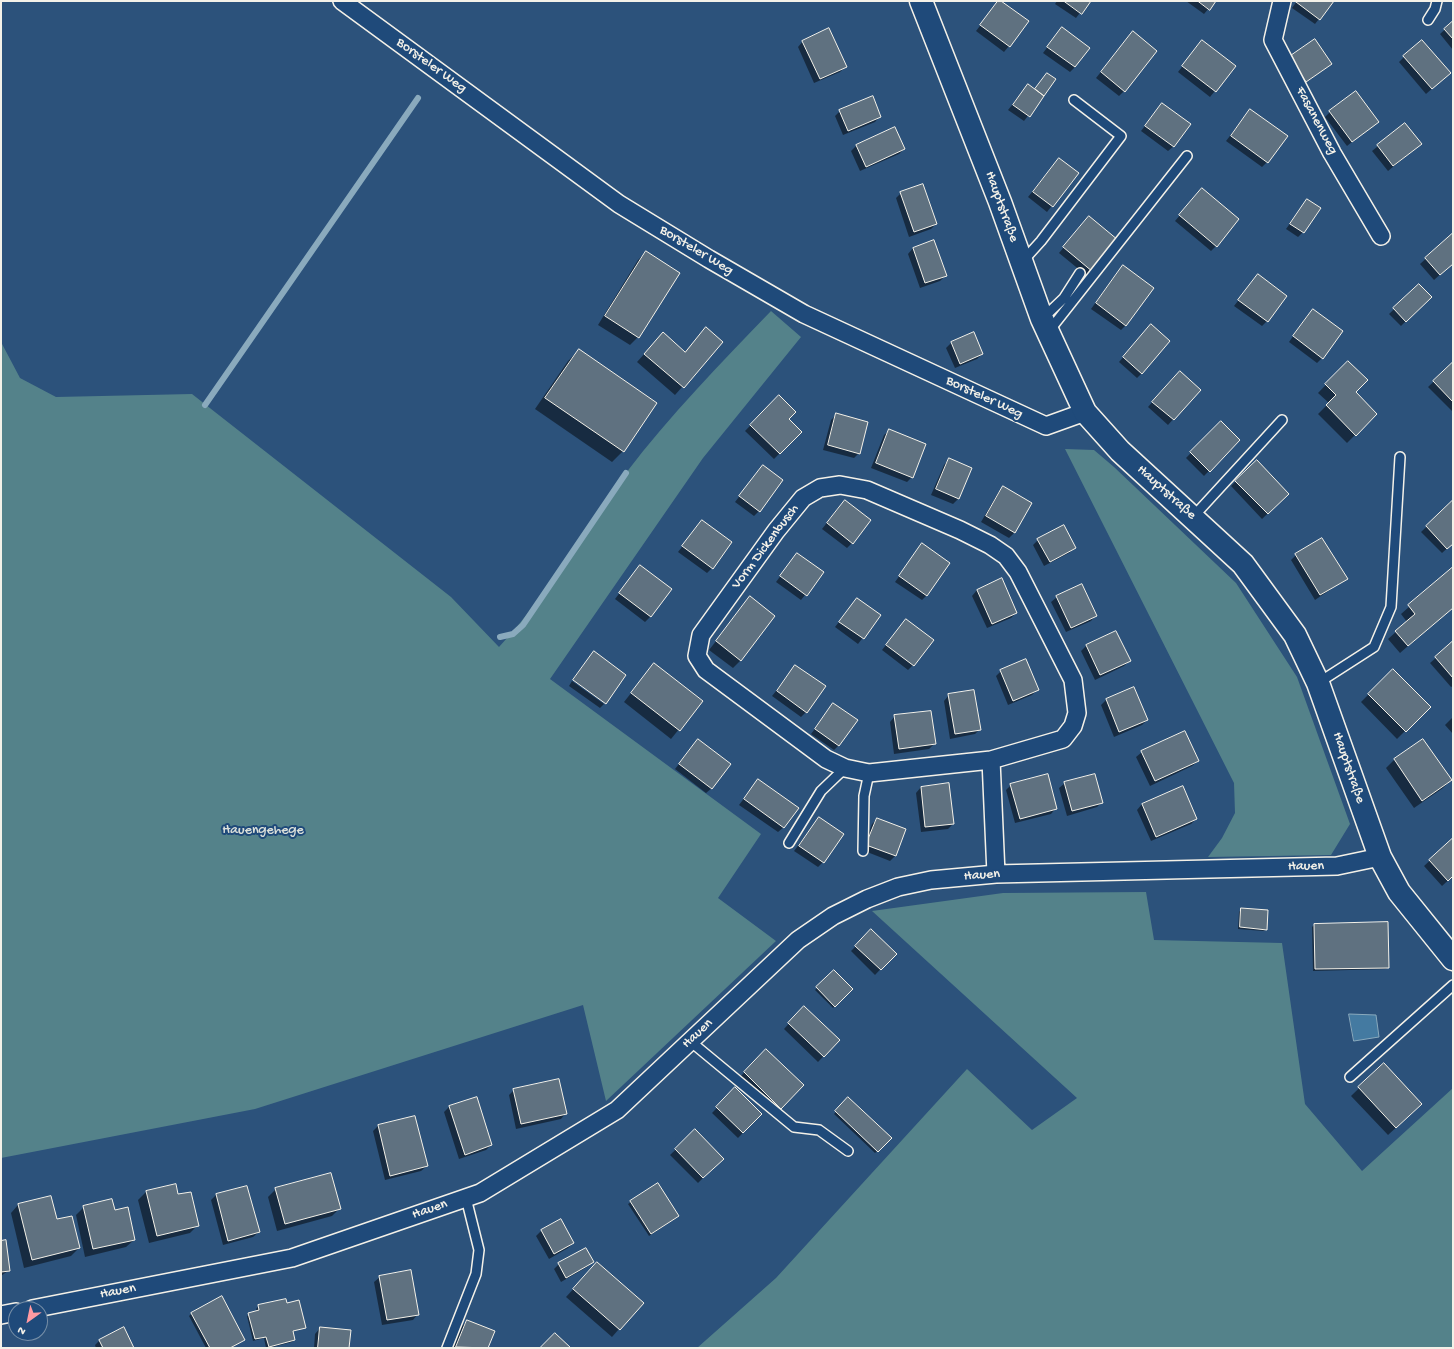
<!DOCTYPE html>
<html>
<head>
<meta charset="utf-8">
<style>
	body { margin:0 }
	#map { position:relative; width:1454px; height:1349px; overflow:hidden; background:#2c527b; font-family:"Gochi Hand",sans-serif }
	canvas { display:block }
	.frame { position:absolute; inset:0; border:2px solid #f4f1e8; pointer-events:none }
	.north { position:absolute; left:8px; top:1301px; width:40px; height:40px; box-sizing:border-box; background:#1f4a7a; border:1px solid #748da6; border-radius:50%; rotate:213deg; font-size:11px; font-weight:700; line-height:16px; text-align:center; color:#f4f1e8 }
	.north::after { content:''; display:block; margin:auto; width:14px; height:18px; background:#ff9aa2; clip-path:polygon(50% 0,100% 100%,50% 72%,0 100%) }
</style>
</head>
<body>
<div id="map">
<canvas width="1454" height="1349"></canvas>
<div class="frame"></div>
<div class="north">N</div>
</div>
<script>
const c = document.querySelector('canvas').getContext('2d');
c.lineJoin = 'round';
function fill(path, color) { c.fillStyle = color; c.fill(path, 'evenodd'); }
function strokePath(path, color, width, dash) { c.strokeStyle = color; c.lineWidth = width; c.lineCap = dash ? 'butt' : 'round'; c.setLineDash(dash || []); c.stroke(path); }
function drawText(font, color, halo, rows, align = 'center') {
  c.font = font + ' "Gochi Hand",sans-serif'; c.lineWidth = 4; c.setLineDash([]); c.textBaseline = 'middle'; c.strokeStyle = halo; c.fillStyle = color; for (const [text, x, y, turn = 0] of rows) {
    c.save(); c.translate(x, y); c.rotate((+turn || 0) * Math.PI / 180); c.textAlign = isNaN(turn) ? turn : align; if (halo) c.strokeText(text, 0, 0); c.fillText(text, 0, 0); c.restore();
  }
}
fill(new Path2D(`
	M 771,311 L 801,337 L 703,458 L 550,679 L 761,834 L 718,898 L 776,941 L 606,1101 L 583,1005 L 255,1109 L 1,1158 L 1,342 L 20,378 L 56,397 L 192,394 L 451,597 L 499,647 C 548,595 583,530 626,473 C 670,415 720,364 771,311 Z
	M 1065,449 L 1094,450 L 1114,467 L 1236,583 L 1297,677 L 1350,824 L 1331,855 L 1208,857 L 1222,838 L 1235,813 L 1234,783 Z
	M 1146,892 L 1154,940 L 1282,943 L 1305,1104 L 1362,1171 L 1453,1088 L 1453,1348 L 697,1348 L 776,1278 L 967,1069 L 1032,1130 L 1077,1098 L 872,911 L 1003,893 Z`), '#54828a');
const water = new Path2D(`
	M 1349,1014 L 1376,1015 L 1379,1037 L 1354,1041 Z`);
fill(water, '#447aa1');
strokePath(water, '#8aaabd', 1);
fill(new Path2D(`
	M 999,1 L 1009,46 L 1004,52 L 976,31 Z
	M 1057,1 L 1089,1 L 1076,18 L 1055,4 Z
	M 1186,1 L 1215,1 L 1204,14 Z
	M 1297,1 L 1333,1 L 1315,24 L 1292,8 Z
	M 1453,22 L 1453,50 L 1440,34 Z
	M 1062,28 L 1075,67 L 1070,72 L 1043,53 Z
	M 1128,38 L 1124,91 L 1119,96 L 1096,78 Z
	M 803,41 L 845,67 L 840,72 L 814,83 L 798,47 Z
	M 1202,41 L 1235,66 L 1210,97 L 1178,72 Z
	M 1404,57 L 1444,78 L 1426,94 L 1399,62 Z
	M 1285,63 L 1331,64 L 1301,86 Z
	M 1028,85 L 1043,96 L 1024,121 L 1008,110 Z
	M 1162,104 L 1174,146 L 1168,151 L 1141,131 Z
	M 1250,110 L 1267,162 L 1262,167 L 1226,141 Z
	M 840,111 L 880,116 L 875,122 L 843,135 L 835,116 Z
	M 1330,112 L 1377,122 L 1347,146 L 1325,117 Z
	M 1405,124 L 1415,149 L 1388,171 L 1372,151 Z
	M 895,129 L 904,149 L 899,154 L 860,171 L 851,151 L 856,146 Z
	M 1059,159 L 1078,173 L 1047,212 L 1028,197 Z
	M 901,193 L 936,224 L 931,229 L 909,237 L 896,198 Z
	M 1197,195 L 1216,246 L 1211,251 L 1175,221 Z
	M 1307,200 L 1303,232 L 1298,237 L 1286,229 Z
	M 1089,217 L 1117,240 L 1087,276 L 1059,253 Z
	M 1453,234 L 1453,263 L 1434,280 L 1420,264 Z
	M 913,248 L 945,276 L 940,281 L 920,288 L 908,254 Z
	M 646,252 L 679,273 L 638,337 L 630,345 L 598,325 L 638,260 Z
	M 1118,272 L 1126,325 L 1121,330 L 1091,309 Z
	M 1258,275 L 1267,321 L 1262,326 L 1234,306 Z
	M 1419,285 L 1430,297 L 1401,326 L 1389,314 Z
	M 1308,315 L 1322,358 L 1317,363 L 1289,342 Z
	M 1146,331 L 1142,373 L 1137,378 L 1119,362 Z
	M 656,341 L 685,352 L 722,342 L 675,395 L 637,362 Z
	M 951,343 L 982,354 L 977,359 L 955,368 L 946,348 Z
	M 579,350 L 656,403 L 623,451 L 612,462 L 535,409 L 568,361 Z
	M 1348,362 L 1354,392 L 1376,414 L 1347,443 L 1318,414 L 1329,403 L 1318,393 Z
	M 1453,363 L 1453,412 L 1428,387 Z
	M 1174,377 L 1199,390 L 1168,425 L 1148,407 Z
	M 779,396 L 787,419 L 801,432 L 774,459 L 745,431 Z
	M 836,415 L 859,453 L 854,458 L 823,450 L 831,420 Z
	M 1221,422 L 1239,440 L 1204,476 L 1186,458 Z
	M 890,430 L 912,477 L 907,482 L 871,468 L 884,435 Z
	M 949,459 L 971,469 L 958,499 L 953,504 L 931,495 L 944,465 Z
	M 1257,461 L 1288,494 L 1262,519 L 1231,486 Z
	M 763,466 L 759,511 L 754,516 L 735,502 Z
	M 1003,487 L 1031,503 L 1014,533 L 1009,538 L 981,522 L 998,493 Z
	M 1453,501 L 1453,543 L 1442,553 L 1421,532 Z
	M 840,506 L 852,543 L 847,548 L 822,529 Z
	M 702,521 L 712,568 L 707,573 L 678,552 Z
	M 1038,540 L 1074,548 L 1069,553 L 1044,566 L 1033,545 Z
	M 922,545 L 927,595 L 922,600 L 895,582 Z
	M 797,554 L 823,573 L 801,600 L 776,582 Z
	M 1296,555 L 1346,579 L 1315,600 L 1291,560 Z
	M 640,566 L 650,617 L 645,622 L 615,599 Z
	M 1453,568 L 1453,607 L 1400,653 L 1388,639 L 1407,622 L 1401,614 Z
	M 977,590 L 1016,613 L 1011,618 L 987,628 L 972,596 Z
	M 1057,597 L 1096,615 L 1091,621 L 1066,632 L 1051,602 Z
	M 750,598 L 741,660 L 733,668 L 709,650 Z
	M 857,599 L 880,615 L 858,644 L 835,627 Z
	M 906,620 L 913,665 L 908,670 L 882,650 Z
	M 1116,632 L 1129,661 L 1124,666 L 1095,680 L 1081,651 L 1086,646 Z
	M 1453,643 L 1453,686 L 1451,687 L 1430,663 Z
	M 594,653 L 605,702 L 573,679 Z
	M 654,664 L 702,701 L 671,739 L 624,702 Z
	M 796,666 L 806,712 L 801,717 L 772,696 Z
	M 1393,670 L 1429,707 L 1397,739 L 1361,702 Z
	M 1001,671 L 1037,690 L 1032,695 L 1008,705 L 996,676 Z
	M 572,681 L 604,704 L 600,708 L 569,686 Z
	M 1134,689 L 1147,720 L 1142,725 L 1114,737 L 1101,705 L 1106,700 Z
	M 949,695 L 980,729 L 975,734 L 950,739 L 944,701 Z
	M 833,705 L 839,745 L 834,750 L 811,734 Z
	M 895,716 L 934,744 L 929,749 L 894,754 L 890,722 Z
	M 1453,717 L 1453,734 L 1445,725 Z
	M 698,740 L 712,788 L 706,793 L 675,769 Z
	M 1423,740 L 1451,780 L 1443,788 L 1414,808 L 1386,768 L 1394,760 Z
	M 1142,752 L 1198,761 L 1192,766 L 1150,786 L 1136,757 Z
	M 758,780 L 784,827 L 778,832 L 739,805 Z
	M 1065,783 L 1102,802 L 1097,807 L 1067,816 L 1059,788 Z
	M 1011,785 L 1056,808 L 1051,814 L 1015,823 L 1006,790 Z
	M 921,787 L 953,824 L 948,829 L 921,832 L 916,793 Z
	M 1183,787 L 1196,819 L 1191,824 L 1151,841 L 1137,810 L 1142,804 Z
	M 819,818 L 823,862 L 818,867 L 794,851 Z
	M 877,819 L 905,829 L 895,856 L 890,861 L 862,850 L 872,824 Z
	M 1453,839 L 1453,876 L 1442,886 L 1424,866 Z
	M 1241,909 L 1266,929 L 1264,931 L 1238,929 L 1239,912 Z
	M 1314,925 L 1388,967 L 1386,969 L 1313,971 L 1312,927 Z
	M 871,931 L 895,954 L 875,975 L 851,951 Z
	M 834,971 L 852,989 L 833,1008 L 815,990 Z
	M 804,1007 L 839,1040 L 818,1062 L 784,1029 Z
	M 766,1050 L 802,1085 L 776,1113 L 739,1078 Z
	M 1384,1064 L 1413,1112 L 1388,1135 L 1351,1096 Z
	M 735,1089 L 761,1114 L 738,1138 L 712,1113 Z
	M 514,1090 L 566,1113 L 561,1119 L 516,1129 L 509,1095 Z
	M 848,1099 L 890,1138 L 875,1153 L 834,1114 Z
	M 449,1107 L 491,1145 L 486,1150 L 459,1159 L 444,1112 Z
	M 378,1126 L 427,1166 L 421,1171 L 385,1180 L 373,1131 Z
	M 695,1131 L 722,1159 L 698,1183 L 670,1155 Z
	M 175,1185 L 178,1196 L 198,1225 L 190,1233 L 149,1243 L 138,1200 L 146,1192 Z
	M 657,1185 L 676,1218 L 649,1236 L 628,1204 Z
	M 247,1187 L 259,1232 L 253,1237 L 223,1245 L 211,1200 L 216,1195 Z
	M 276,1189 L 340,1208 L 332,1216 L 277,1231 L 268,1197 Z
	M 18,1205 L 79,1248 L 71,1256 L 24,1268 L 11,1213 Z
	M 84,1207 L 134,1240 L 126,1247 L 85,1257 L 76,1215 Z
	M 561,1220 L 573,1243 L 568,1248 L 549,1259 L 536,1236 L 541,1231 Z
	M 1,1242 L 9,1270 L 1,1276 Z
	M 593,1262 L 587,1267 L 561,1282 L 554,1269 L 559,1264 Z
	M 597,1263 L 619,1329 L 612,1337 L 566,1297 Z
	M 380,1277 L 418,1314 L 413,1320 L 382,1325 L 374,1282 Z
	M 286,1304 L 305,1327 L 292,1332 L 294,1340 L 292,1342 L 269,1348 L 266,1348 L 264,1338 L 253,1341 L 247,1316 L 257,1311 L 256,1309 L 259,1306 Z
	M 192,1313 L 244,1340 L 231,1348 L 206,1348 L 189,1316 Z
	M 467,1321 L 494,1331 L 487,1348 L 453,1348 L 462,1326 Z
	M 320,1328 L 348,1348 L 314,1348 L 315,1334 Z
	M 100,1340 L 133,1348 L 96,1348 L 95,1345 Z`), '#0007');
strokePath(new Path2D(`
	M 205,405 L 418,98
	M 500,637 L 513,634 L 523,625 L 626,473`), '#8aaabd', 6);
const building = new Path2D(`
	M 998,1 L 1001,1 L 1029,21 L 1010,47 L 980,25 Z
	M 1064,1 L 1091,1 L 1082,14 Z
	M 1198,1 L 1216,1 L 1210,10 Z
	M 1297,1 L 1334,1 L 1320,20 L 1296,2 Z
	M 1453,21 L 1453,39 L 1444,29 Z
	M 1062,27 L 1090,48 L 1075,67 L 1047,47 Z
	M 829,28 L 847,67 L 820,79 L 802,41 Z
	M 1133,31 L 1157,51 L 1125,92 L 1101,72 Z
	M 1315,39 L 1332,64 L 1306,82 L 1289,57 Z
	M 1202,40 L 1236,66 L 1216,92 L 1182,66 Z
	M 1422,40 L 1451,73 L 1432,89 L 1403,56 Z
	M 1047,73 L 1056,79 L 1044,96 L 1035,89 Z
	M 1028,84 L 1044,96 L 1030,117 L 1013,105 Z
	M 1356,91 L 1379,122 L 1352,142 L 1329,111 Z
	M 873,96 L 881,117 L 848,131 L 839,110 Z
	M 1162,103 L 1191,124 L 1174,147 L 1145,126 Z
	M 1250,109 L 1288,136 L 1268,163 L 1231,136 Z
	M 1405,123 L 1422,144 L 1393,166 L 1377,145 Z
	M 895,127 L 905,149 L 866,167 L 856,145 Z
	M 1059,158 L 1079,173 L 1053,207 L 1033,192 Z
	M 923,184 L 937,224 L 914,232 L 900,192 Z
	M 1202,188 L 1239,219 L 1217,247 L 1179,215 Z
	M 1307,199 L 1321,208 L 1304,233 L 1290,224 Z
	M 1089,216 L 1118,240 L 1093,272 L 1063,247 Z
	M 1453,233 L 1453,264 L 1440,275 L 1425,258 Z
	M 934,240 L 947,276 L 925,283 L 913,248 Z
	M 646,251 L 680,273 L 639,338 L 605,316 Z
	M 1123,265 L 1154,288 L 1126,326 L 1096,303 Z
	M 1258,274 L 1287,296 L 1268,322 L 1238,300 Z
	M 1419,284 L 1432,297 L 1406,322 L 1393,308 Z
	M 1313,309 L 1343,331 L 1323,359 L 1293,336 Z
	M 1151,324 L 1170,341 L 1142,374 L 1123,357 Z
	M 706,327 L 723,342 L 684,388 L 644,354 L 663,332 L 685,352 Z
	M 974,332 L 983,354 L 960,364 L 951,342 Z
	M 579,349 L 657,403 L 624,452 L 545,398 Z
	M 1348,361 L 1368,380 L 1356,392 L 1377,414 L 1356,436 L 1326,405 L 1336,395 L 1325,384 Z
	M 1453,362 L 1453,402 L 1433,381 Z
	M 1180,371 L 1201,390 L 1174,420 L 1152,402 Z
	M 779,395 L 796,412 L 789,419 L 802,432 L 780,454 L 750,425 Z
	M 836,413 L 868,422 L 860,454 L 828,445 Z
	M 1221,421 L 1240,440 L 1210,472 L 1190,452 Z
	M 889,429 L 926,444 L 913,478 L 876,463 Z
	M 949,458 L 972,468 L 959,499 L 936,489 Z
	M 1257,460 L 1289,494 L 1268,514 L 1235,481 Z
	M 763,465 L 783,480 L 760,512 L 739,496 Z
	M 1003,486 L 1032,503 L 1015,533 L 986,516 Z
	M 845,500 L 871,520 L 853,544 L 827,523 Z
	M 1453,500 L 1453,544 L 1447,549 L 1426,526 Z
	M 702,520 L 732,542 L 713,569 L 682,546 Z
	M 1064,525 L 1076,548 L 1050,562 L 1037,539 Z
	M 1322,538 L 1348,579 L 1320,595 L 1295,554 Z
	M 922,543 L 950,563 L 927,596 L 899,576 Z
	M 797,553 L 824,572 L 807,596 L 780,576 Z
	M 640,565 L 672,589 L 651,617 L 619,593 Z
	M 1453,567 L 1453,608 L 1408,646 L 1395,631 L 1415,614 L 1408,605 Z
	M 1002,578 L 1017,613 L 992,624 L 977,590 Z
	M 1082,584 L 1097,616 L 1071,628 L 1056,596 Z
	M 750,596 L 775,616 L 741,661 L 716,641 Z
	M 857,598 L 881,615 L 864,639 L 839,622 Z
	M 906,619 L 934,640 L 914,666 L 886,645 Z
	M 1116,631 L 1131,661 L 1100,675 L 1086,645 Z
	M 1453,641 L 1453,678 L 1435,657 Z
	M 594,651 L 626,675 L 606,704 L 573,680 Z
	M 1026,659 L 1039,690 L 1013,701 L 1000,670 Z
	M 654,663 L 703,701 L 680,731 L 631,693 Z
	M 795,665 L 826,686 L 807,713 L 777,691 Z
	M 1393,669 L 1431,707 L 1406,732 L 1368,694 Z
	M 1134,687 L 1148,720 L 1119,732 L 1106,699 Z
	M 974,690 L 981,730 L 955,734 L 948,694 Z
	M 833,703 L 858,720 L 839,746 L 815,729 Z
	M 931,711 L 936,744 L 899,749 L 894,715 Z
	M 1185,731 L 1199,761 L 1155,781 L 1141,751 Z
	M 698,739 L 731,764 L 712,789 L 679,764 Z
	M 1423,739 L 1452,780 L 1422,801 L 1394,759 Z
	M 1048,774 L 1057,809 L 1020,819 L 1010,784 Z
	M 1095,774 L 1103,803 L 1072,811 L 1064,782 Z
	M 758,779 L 799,808 L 784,828 L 744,799 Z
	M 949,783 L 954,824 L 925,827 L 921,787 Z
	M 1183,786 L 1197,819 L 1156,837 L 1142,804 Z
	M 819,817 L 844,834 L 824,863 L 799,846 Z
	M 877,818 L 906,829 L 896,856 L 866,845 Z
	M 1453,838 L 1453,876 L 1448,881 L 1429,860 Z
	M 1241,908 L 1268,910 L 1267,930 L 1240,927 Z
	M 1388,922 L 1389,968 L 1315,969 L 1314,924 Z
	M 871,929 L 897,954 L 881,970 L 855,946 Z
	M 834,970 L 853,989 L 835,1007 L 816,987 Z
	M 804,1006 L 840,1040 L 824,1057 L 788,1023 Z
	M 766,1049 L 804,1085 L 781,1109 L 744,1072 Z
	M 1384,1063 L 1422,1104 L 1396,1128 L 1358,1087 Z
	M 559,1079 L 567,1114 L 521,1124 L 513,1089 Z
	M 735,1087 L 762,1114 L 743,1133 L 716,1107 Z
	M 477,1097 L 492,1145 L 465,1155 L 449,1106 Z
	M 848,1097 L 892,1138 L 878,1152 L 835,1111 Z
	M 415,1116 L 428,1166 L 390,1176 L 378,1125 Z
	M 695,1129 L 724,1159 L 703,1178 L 675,1149 Z
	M 331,1173 L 341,1209 L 285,1224 L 275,1188 Z
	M 658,1183 L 679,1216 L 651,1234 L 630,1201 Z
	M 176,1184 L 178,1194 L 191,1192 L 199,1226 L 157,1236 L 146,1191 Z
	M 247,1186 L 260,1232 L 228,1241 L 216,1194 Z
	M 51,1196 L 57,1219 L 72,1216 L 80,1248 L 32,1260 L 18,1204 Z
	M 112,1199 L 115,1210 L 128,1207 L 135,1240 L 93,1249 L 83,1206 Z
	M 561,1219 L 574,1243 L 554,1254 L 541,1230 Z
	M 6,1240 L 10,1271 L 1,1272 L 1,1241 Z
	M 586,1248 L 594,1262 L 566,1278 L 558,1263 Z
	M 597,1262 L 644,1303 L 620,1330 L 573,1289 Z
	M 411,1270 L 419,1315 L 387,1320 L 379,1276 Z
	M 222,1296 L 245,1340 L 230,1348 L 210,1348 L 191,1313 Z
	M 286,1299 L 287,1303 L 299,1300 L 306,1328 L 293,1331 L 295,1340 L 269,1347 L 266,1337 L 255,1339 L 248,1313 L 259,1310 L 258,1305 Z
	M 467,1320 L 495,1331 L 488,1348 L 456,1347 Z
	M 124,1327 L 134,1348 L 103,1348 L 99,1340 Z
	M 320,1327 L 351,1330 L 349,1348 L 318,1348 Z
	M 555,1333 L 571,1348 L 540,1348 Z`);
fill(building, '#5f7180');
strokePath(building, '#f4f1e8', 1);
const lane = new Path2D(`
	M 1428,20 L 1435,9 L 1437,1
	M 1022,262 L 1041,241 L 1121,136 L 1074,100
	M 1042,319 L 1064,298 L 1080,273
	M 1049,331 L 1187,156
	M 1193,517 L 1282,420
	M 1318,683 L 1374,647 L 1391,607 L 1400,457
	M 789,843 L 821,791 L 845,768
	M 863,851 L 864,796 L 869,773
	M 690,1041 L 794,1127 L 819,1130 L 848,1151
	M 1350,1077 L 1453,985
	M 447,1348 L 476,1274 L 479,1250 L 466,1198`);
const street = new Path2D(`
	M 342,1 L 619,204 L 709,259 L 804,314 L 1046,426 L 1085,412
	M 1282,1 L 1273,40 L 1332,153 L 1381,236
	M 840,485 L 867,490 L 960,530 L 990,545 L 1006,556 L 1018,572 L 1073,680 L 1077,713 L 1073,726 L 1063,739 L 991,760 L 869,773 L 845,768 L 826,759 L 706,670 L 697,656 L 701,635 L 776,531 L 803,498 L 820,488 Z
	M 991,760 L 996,874
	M 32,1309 L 292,1258 L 480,1193 L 617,1110 L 798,940 L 833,916 L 867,899 L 898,887 L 931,880 L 996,874 L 1337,866 L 1380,857
	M 1,1315 L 16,1312`);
const secondary = new Path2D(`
	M 921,1 L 1000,202 L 1042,319 L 1085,412 L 1120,451 L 1243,564 L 1295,635 L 1318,683 L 1380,857 L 1399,892 L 1453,959`);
strokePath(lane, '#f4f1e8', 12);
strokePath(street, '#f4f1e8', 20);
strokePath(secondary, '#f4f1e8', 25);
strokePath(lane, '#1f4a7a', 9);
strokePath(street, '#1f4a7a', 17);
strokePath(secondary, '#1f4a7a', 22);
drawText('14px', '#f4f1e8', '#1f4a7a', [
	["Borsteler Weg",431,66,36],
	["Fasanenweg",1316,121,62],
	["Hauptstraße",1001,207,70],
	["Borsteler Weg",696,251,31],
	["Borsteler Weg",984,398,25],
	["Hauptstraße",1166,493,42],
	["Vorm Dickenbusch",766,547,-53],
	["Hauptstraße",1348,768,71],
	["Hauen",1306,867,-1],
	["Hauen",982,876,-4],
	["Hauen",698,1034,-43],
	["Hauen",430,1210,-19],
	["Hauen",118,1292,-11]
]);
drawText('14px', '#dce0da', '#1f4a7a', [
	["Hauengehege",263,831]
]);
</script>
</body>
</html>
